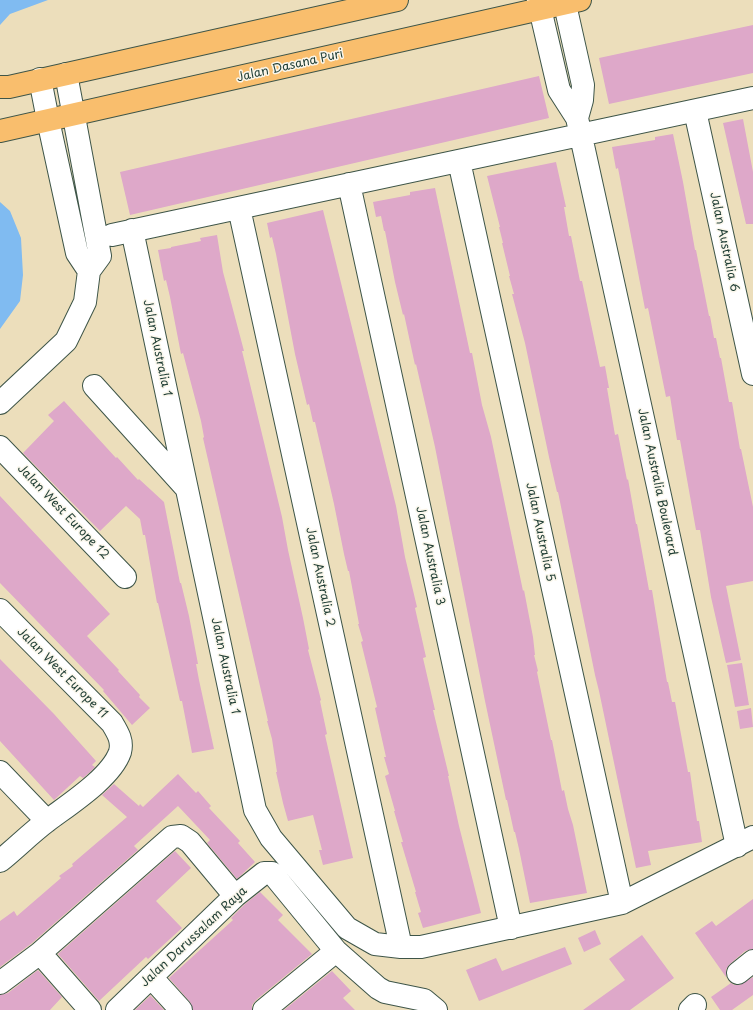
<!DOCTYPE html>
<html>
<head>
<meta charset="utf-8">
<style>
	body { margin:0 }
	canvas { display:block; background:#ecdebb }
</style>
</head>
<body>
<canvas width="753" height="1010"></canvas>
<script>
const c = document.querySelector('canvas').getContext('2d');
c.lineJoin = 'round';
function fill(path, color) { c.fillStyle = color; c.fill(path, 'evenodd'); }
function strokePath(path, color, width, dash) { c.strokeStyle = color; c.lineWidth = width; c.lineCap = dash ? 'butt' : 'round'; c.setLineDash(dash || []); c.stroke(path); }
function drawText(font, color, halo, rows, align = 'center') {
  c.font = font + ' "Playpen Sans",sans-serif'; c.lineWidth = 3; c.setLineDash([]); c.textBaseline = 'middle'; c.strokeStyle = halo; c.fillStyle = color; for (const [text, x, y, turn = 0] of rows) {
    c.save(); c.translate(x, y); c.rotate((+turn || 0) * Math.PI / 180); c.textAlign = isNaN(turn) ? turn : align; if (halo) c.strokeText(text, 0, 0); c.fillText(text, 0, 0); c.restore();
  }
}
fill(new Path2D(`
	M 0,0 L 48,0 L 10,14 L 0,25 Z
	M 0,202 L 10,211 L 21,238 L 23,275 L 20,301 L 0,329 Z`), '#80bbf1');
fill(new Path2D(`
	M 753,25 L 753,73 L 609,104 L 599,58 Z
	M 539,76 L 549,118 L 130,215 L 120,172 Z
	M 743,119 L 753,172 L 753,224 L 746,224 L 723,123 Z
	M 673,134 L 683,182 L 695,250 L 696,250 L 709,316 L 710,316 L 714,338 L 716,338 L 720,358 L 721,358 L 729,402 L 732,402 L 740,449 L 741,449 L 753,507 L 753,581 L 726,586 L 741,660 L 726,663 L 711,597 L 700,530 L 696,530 L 680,440 L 677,440 L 670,396 L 666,397 L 648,308 L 645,309 L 618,168 L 616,169 L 612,147 L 655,140 L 655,137 Z
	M 556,162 L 566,207 L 564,207 L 569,236 L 571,236 L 580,281 L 582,281 L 600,367 L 605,366 L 609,388 L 607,388 L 615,435 L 618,434 L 627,480 L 628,479 L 636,524 L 637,524 L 649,590 L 652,590 L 667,682 L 668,682 L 672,702 L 675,702 L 688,772 L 690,772 L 697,821 L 699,821 L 702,842 L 648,851 L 651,865 L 636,868 L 599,691 L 595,675 L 558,492 L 557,492 L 549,457 L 525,343 L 512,294 L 514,294 L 509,276 L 510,276 L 502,243 L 503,243 L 499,227 L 500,227 L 487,176 Z
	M 435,188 L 470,353 L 472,353 L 482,405 L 491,437 L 501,485 L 523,591 L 524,590 L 533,637 L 535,655 L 534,655 L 538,671 L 537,672 L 551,740 L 552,740 L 562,791 L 564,790 L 568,809 L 573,825 L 587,893 L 530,903 L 519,849 L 515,832 L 514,832 L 507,800 L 506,800 L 485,701 L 435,447 L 416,364 L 415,365 L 404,314 L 403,315 L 395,282 L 385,231 L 384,231 L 381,216 L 376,217 L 373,202 L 410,195 L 410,192 Z
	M 323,210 L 396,506 L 405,557 L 417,607 L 415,608 L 426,657 L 423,658 L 435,710 L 433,710 L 449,776 L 448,776 L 459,826 L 481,913 L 423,928 L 418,913 L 421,912 L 415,892 L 416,892 L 401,842 L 403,842 L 394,811 L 395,811 L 385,776 L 389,774 L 384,757 L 386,757 L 375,708 L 377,707 L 361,642 L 363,641 L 358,624 L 359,624 L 349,571 L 348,571 L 344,554 L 334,504 L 315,422 L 313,422 L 309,404 L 307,405 L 295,354 L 276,254 L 272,237 L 270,238 L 267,223 Z
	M 217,235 L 223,272 L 244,351 L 242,351 L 282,517 L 288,550 L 303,618 L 309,649 L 308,650 L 321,700 L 320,701 L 327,734 L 325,735 L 353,858 L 323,865 L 319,850 L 322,850 L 313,815 L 288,821 L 283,803 L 276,772 L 277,772 L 272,739 L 267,721 L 268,721 L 203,438 L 204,437 L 201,421 L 183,353 L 181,354 L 170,297 L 166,280 L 164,281 L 158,250 L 171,248 L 171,247 L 201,241 L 200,238 Z
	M 64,401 L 116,458 L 117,457 L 138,480 L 139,479 L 164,502 L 180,583 L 181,583 L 189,616 L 198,664 L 196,664 L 199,680 L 214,749 L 192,753 L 182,701 L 180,701 L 158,603 L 157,603 L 145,535 L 143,535 L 140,519 L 126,506 L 100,531 L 23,453 L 54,421 L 48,415 Z
	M 0,496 L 110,614 L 87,636 L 119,670 L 118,671 L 140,695 L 139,697 L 150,708 L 132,725 L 103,691 L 104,690 L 0,583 Z
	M 0,659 L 54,714 L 96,761 L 92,765 L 95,767 L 90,772 L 83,778 L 80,776 L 54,800 L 0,741 Z
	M 742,663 L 749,705 L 735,707 L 727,665 Z
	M 751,708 L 753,727 L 740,729 L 737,711 Z
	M 178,774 L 196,793 L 198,791 L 211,806 L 209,808 L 240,841 L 238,843 L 255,862 L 237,879 L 207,843 L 210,840 L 178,806 L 134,846 L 138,850 L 32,943 L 0,967 L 0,921 L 14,911 L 17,916 L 61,878 L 59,876 L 73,866 L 72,864 L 127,817 L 102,795 L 114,784 L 139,806 L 140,804 L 143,807 Z
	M 175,851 L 191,868 L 156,901 L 182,928 L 148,959 L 146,957 L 99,1001 L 58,954 Z
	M 260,892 L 283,915 L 278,920 L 312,954 L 256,1000 L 252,1005 L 252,1010 L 193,1010 L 190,1002 L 169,978 L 233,920 L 231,918 L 244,905 Z
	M 753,899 L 753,949 L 745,951 L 730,964 L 726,969 L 726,977 L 695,933 L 712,921 L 716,926 Z
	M 595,930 L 601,944 L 584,952 L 578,938 Z
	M 642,935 L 674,978 L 630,1010 L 583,1010 L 625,980 L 609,959 Z
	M 565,947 L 572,964 L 479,1001 L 466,970 L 496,958 L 502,971 Z
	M 38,970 L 62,997 L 50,1010 L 0,1010 L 0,995 L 8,993 Z
	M 332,971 L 351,991 L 343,998 L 355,1010 L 284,1010 Z
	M 753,977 L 753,995 L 732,1010 L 720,1010 L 711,997 L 731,983 L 734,985 L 740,985 Z
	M 150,995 L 164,1010 L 135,1010 L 150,996 Z`), '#dea8c9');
const minor = new Path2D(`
	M 538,0 L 559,90 L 577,118 L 737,846
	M 564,0 L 583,85 L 582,100 L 577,118
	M 40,79 L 48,120 L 77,253 L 89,271
	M 695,111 L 753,374
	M 459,161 L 622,903
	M 349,184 L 511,928
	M 239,208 L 401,947
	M 132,230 L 255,810 L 271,838 L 347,928 L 375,944 L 401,947 L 421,947 L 622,903 L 753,837
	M 112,235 L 753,98
	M 94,386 L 187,489
	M 0,403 L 66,341 L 85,302 L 89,271 L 100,256 L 66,74
	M 0,447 L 125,577
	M 0,610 L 112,723 C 118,733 123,741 120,752 C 111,778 68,805 47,821 C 31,833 16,848 0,861
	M 0,772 L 47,821
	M 40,953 L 90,1010
	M 738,973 L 753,961
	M 151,977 L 181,1010
	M 0,983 L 40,953 L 172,837 L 181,836 L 190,842 L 235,896
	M 117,1010 L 235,896 L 264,873 L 272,873 L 336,951 L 378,988 L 385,992 L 424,1000 L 436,1010
	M 264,1010 L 336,951
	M 690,1010 L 695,1005`);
const major = new Path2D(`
	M 0,87 L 9,87 L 397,0
	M 0,131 L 580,0`);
strokePath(minor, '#3e5548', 24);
strokePath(major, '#3e5548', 24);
strokePath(minor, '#fff', 22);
strokePath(major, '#f9be6d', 22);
drawText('12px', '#1f3d34', '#fbf7ec', [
	["Jalan Dasana Puri",290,66,-13],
	["Jalan Australia 6",724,242,78],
	["Jalan Australia 1",157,348,78],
	["Jalan Australia Boulevard",657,482,78],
	["Jalan West Europe 12",63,512,46],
	["Jalan Australia 5",540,532,78],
	["Jalan Australia 3",430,556,78],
	["Jalan Australia 2",320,577,78],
	["Jalan Australia 1",225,666,78],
	["Jalan West Europe 11",62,673,45],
	["Jalan Darussalam Raya",194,937,-43]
]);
</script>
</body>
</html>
